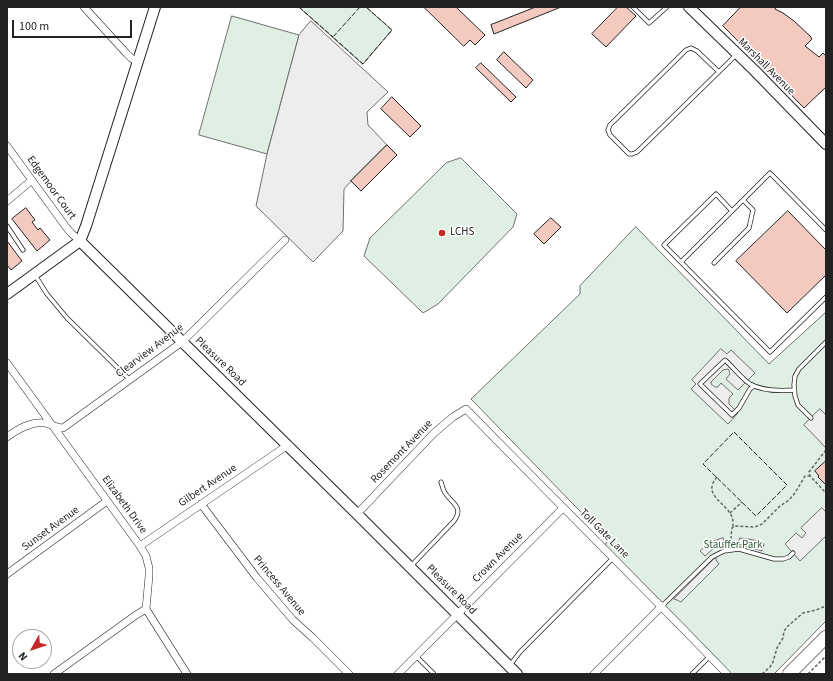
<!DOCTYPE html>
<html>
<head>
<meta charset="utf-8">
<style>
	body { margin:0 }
	#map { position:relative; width:833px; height:681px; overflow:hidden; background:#fff; font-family:"Source Sans 3",sans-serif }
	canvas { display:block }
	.frame { position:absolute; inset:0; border:8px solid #222; pointer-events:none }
	.north { position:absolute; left:12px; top:629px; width:40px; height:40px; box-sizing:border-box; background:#fff; border:1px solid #a7a7a7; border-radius:50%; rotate:231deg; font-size:11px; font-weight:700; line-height:16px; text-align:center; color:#222 }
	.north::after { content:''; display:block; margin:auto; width:14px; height:18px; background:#c62828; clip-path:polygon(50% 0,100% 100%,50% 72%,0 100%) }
	.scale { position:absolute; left:12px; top:20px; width:120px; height:18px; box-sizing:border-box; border:2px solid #222; border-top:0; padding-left:5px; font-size:12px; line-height:14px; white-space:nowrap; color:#222; -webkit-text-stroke:3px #fff; paint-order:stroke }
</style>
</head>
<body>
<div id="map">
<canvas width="833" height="681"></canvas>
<div class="frame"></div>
<div class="north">N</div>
<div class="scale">100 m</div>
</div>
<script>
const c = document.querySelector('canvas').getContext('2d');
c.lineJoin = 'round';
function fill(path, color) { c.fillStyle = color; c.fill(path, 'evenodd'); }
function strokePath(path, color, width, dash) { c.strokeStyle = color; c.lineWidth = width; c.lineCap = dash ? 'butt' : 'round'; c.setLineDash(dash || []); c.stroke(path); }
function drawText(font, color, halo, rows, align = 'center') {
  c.font = font + ' "Source Sans 3",sans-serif'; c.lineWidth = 3; c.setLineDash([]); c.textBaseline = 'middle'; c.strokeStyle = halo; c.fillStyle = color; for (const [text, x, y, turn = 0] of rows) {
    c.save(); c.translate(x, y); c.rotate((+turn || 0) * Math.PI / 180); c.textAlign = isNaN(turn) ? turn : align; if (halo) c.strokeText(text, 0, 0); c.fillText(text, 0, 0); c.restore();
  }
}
const green = new Path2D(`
	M 299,7 L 366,7 L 392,30 L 363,64 Z
	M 232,16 L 299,35 L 267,154 L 199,135 Z
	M 461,158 L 517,214 L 513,227 L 438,304 L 423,313 L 364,256 L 370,238 L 446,163 Z
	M 636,227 L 769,364 L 826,312 L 826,621 L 774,674 L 727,674 L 603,548 L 608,540 L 471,399 L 580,294 L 580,286 Z`);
fill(green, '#e0efe3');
strokePath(green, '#6f6f6f', 1);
const parking = new Path2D(`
	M 311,21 L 388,92 L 367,112 L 368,125 L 387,145 L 351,181 L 344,189 L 343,231 L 313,262 L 256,206 L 267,154 L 299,35 Z
	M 721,349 L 727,354 L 731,350 L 755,373 L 738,390 L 726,379 L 730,374 L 729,370 L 728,369 L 723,370 L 711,382 L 711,384 L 715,387 L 718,387 L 721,383 L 733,394 L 729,398 L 729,404 L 738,413 L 728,424 L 691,389 L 696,384 L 692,380 Z
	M 820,409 L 826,415 L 826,448 L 804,425 Z
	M 822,508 L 826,512 L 826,536 L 800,561 L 785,544 L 796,533 L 802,538 L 806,533 L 801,528 Z
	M 723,538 L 725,546 L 718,547 L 713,549 L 705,556 L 700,551 L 709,543 L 719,539 Z
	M 740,538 L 754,540 L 764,544 L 762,551 L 738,544 Z
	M 716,557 L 716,560 L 719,564 L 681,602 L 677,600 L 674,599 Z`);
fill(parking, '#ededed');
strokePath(parking, '#6f6f6f', 1);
const building = new Path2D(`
	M 424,7 L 456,7 L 485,35 L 475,45 L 470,40 L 464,46 Z
	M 536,7 L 561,7 L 494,34 L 491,25 Z
	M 618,7 L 626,7 L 636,16 L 606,47 L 592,34 Z
	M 741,7 L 776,7 L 775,9 L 783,13 L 794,21 L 810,36 L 812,39 L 805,46 L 819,57 L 823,53 L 826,56 L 826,87 L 804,108 L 723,26 Z
	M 504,52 L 533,80 L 526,88 L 497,60 Z
	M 481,63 L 516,97 L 511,102 L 476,68 Z
	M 392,97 L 421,126 L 410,137 L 381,109 Z
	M 387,145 L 397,155 L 361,191 L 351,181 Z
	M 26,208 L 35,220 L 32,222 L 38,230 L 40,228 L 50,240 L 37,251 L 12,219 Z
	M 788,211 L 826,250 L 826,275 L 787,313 L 736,261 Z
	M 551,218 L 561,227 L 544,244 L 534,234 Z
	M 7,241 L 22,261 L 11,270 L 7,265 Z
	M 826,461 L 826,485 L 818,477 L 819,476 L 815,471 Z`);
fill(building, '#f3c9c0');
strokePath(building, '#222', 1);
const lane = new Path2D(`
	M 633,7 L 649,23 L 667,7
	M 719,72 L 697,51 L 691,48 L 686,50 L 610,125 L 608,130 L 610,135 L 629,154 L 632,154 L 637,152 L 736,55
	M 732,211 L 716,194 L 664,245 L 770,352 L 826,297
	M 7,226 L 23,250
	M 681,262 L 770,173 L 826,230
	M 714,263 L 749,228 L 753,210 L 743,200
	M 35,275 L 47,294 L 67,318 L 130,380
	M 754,386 L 750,389 L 739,408 L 732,415 L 700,384 L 725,360 C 732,366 742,379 750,384 C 762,391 781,391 794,390
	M 811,418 L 798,405 L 795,396 L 794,385 L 795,376 L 799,369 L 826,342
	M 411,566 L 454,521 C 465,506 450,503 444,491 C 443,489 442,485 441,482
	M 662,606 L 712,557 L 724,551 L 739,549 L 774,559 L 783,559 L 789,557 L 793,553
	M 416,656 L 434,674
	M 510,665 L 520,652 L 613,558
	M 692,674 L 710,656`);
const street = new Path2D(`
	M 84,7 L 127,54 L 131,58 L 138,62
	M 7,146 L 66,227 L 71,233 L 80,241
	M 7,201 L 32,180
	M 7,363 L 140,546 L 146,556 L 149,568 L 149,576 L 146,609 L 187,674
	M 7,437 C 18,429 31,421 45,423 C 51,424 56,428 63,428 L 182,342 L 285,240
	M 201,504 L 257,578 L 293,620 L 313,638 L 349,674
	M 357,514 L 434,433 L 453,417 L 466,409 C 553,498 641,585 727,674
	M 140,546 L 288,445
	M 7,574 L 107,501
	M 54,674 L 136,615 L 146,609
	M 398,674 L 563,508
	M 594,674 L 662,606`);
const secondary = new Path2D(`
	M 689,7 L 754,70 L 826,144
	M 80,241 L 357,514 L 517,674
	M 80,241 L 86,226 L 155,7
	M 7,294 L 80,241`);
const highway = new Path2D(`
	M 789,674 L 826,637`);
strokePath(lane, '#222', 5);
strokePath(street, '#222', 8);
strokePath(secondary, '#222', 12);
strokePath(highway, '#222', 14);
strokePath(new Path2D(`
	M 826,450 L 809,472 L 810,476 L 826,493
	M 717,477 C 701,495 727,503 732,517 C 733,520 733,523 733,527
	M 730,513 L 742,502
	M 732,544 L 731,536 L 732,528 L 735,526 L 755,527 L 762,524 L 780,506 L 789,500 L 795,493 L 805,476 L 810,476
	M 762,674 L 770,667 L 773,662 L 777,648 L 783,638 L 784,631 L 788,626 L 803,613 L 816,610 L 826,606
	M 808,674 L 826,656`), '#646464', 1.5, [3, 2]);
strokePath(lane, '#fff', 3.5);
strokePath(street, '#fff', 7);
strokePath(secondary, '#fff', 10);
strokePath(highway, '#fff', 13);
strokePath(new Path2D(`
	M 299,7 L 333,37
	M 360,7 L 333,37 L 363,64 L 392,30 L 366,7
	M 734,432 L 787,485 L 756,516 L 703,464 Z`), '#222', 1, [5, 2]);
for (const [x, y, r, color] of [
	[442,233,4,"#c62828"]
]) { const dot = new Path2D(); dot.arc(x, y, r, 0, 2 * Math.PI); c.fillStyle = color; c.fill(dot); strokePath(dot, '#fff', 1.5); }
drawText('11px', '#222', '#fff', [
	["Marshall Avenue",766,67,45],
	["Edgemoor Court",51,188,54],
	["Clearview Avenue",150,351,-37],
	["Pleasure Road",220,362,44],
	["Rosemont Avenue",402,452,-46],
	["Gilbert Avenue",208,486,-34],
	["Elizabeth Drive",124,505,54],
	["Sunset Avenue",51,529,-36],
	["Toll Gate Lane",604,534,45],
	["Crown Avenue",498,558,-45],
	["Princess Avenue",279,586,50],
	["Pleasure Road",451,590,45]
]);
drawText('11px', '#222', '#fff', [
	["LCHS",450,233]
], 'left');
drawText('11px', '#2f5e38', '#fff', [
	["Stauffer Park",733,546]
]);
</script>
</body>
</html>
